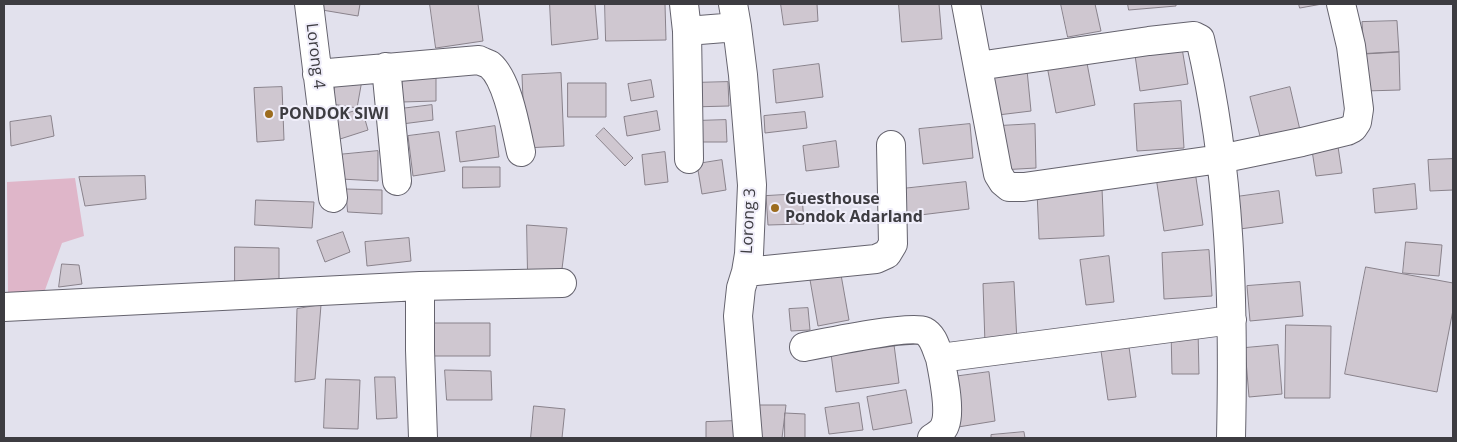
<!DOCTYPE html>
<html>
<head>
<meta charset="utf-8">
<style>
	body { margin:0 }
	#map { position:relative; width:1457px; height:442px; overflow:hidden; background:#e2e1ed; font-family:"Open Sans",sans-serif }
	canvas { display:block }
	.frame { position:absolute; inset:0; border:5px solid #3d3c41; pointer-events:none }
</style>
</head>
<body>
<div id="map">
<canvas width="1457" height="442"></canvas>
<div class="frame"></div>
</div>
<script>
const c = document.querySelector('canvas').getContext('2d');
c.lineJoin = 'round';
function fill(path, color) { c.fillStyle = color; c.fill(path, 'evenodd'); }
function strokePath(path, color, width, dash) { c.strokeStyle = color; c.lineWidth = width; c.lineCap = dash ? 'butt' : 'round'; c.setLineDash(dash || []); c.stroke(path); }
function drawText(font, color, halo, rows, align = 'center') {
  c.font = font + ' "Open Sans",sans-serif'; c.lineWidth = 4; c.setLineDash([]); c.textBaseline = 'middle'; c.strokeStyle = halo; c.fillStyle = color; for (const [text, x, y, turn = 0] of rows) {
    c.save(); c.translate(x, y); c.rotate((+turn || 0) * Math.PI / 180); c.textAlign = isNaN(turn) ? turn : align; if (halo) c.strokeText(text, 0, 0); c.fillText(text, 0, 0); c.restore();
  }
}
fill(new Path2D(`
	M 75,178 L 84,236 L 62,243 L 45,290 L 8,294 L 7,182 Z`), '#dfb6c9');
const building = new Path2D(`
	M 311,4 L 360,4 L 358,16 L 310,8 Z
	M 430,4 L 478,4 L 483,41 L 436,48 Z
	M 550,4 L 595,4 L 598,39 L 552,45 Z
	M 605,4 L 665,4 L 666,40 L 606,41 Z
	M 781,4 L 817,4 L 818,21 L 784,25 Z
	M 899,4 L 939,4 L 942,39 L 902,42 Z
	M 1061,4 L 1095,4 L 1101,31 L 1068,37 Z
	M 1128,4 L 1176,4 L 1176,6 L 1129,10 Z
	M 1299,4 L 1322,4 L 1300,8 Z
	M 1397,21 L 1399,52 L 1364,54 L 1362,22 Z
	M 1182,48 L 1188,84 L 1140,91 L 1135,55 Z
	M 1399,52 L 1400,90 L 1365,91 L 1364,54 Z
	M 1086,58 L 1095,105 L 1056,113 L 1047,66 Z
	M 819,64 L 823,97 L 776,103 L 773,70 Z
	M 1027,70 L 1031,111 L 998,115 L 994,74 Z
	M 436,72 L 436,101 L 402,102 L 402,73 Z
	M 561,73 L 564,146 L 525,148 L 522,75 Z
	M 337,76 L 362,80 L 357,108 L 332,104 Z
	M 651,80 L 654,97 L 631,101 L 628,84 Z
	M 728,82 L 729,106 L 690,107 L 690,83 Z
	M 568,83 L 606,83 L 606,117 L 568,117 Z
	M 282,87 L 284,140 L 257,142 L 254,88 Z
	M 1290,87 L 1300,130 L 1261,140 L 1250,97 Z
	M 1181,101 L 1184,148 L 1137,151 L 1134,104 Z
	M 432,105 L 433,120 L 402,124 L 400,109 Z
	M 362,109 L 368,130 L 334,141 L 328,119 Z
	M 657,111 L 660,130 L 627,136 L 624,117 Z
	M 805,112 L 807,128 L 765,133 L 764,116 Z
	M 51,116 L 54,136 L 11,146 L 10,122 Z
	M 726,120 L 727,142 L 694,142 L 694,121 Z
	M 970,124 L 973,158 L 923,164 L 919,129 Z
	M 1035,124 L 1036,168 L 1000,170 L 999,126 Z
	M 495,126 L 499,157 L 460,162 L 456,132 Z
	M 604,128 L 633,158 L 625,166 L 596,136 Z
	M 439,132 L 445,171 L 413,176 L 408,136 Z
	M 1337,140 L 1342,173 L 1316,176 L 1311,144 Z
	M 836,141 L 839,167 L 806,171 L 803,146 Z
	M 378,151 L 378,181 L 341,179 L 337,155 Z
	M 665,152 L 668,182 L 645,185 L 642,155 Z
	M 1453,159 L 1453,190 L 1430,191 L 1428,160 Z
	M 722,160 L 726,190 L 702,194 L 697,164 Z
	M 463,167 L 500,167 L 500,187 L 463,188 Z
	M 1195,171 L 1203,225 L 1164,231 L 1156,177 Z
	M 145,176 L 146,199 L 85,206 L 79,177 Z
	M 966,182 L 969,209 L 904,217 L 901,189 Z
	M 1415,184 L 1417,209 L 1375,213 L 1373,189 Z
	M 1102,188 L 1104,236 L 1039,239 L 1037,191 Z
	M 346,189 L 382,190 L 382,214 L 348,212 Z
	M 1279,191 L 1283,223 L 1240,229 L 1236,197 Z
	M 802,194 L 804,224 L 768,225 L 766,196 Z
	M 256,200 L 314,202 L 312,228 L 255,225 Z
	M 527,225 L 567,228 L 561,277 L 528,276 Z
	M 343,232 L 350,252 L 325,262 L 317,241 Z
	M 409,238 L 411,261 L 367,266 L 365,242 Z
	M 1406,242 L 1442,245 L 1439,276 L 1403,273 Z
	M 235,247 L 279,248 L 279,289 L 235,290 Z
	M 1209,250 L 1212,296 L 1164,299 L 1162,253 Z
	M 1109,256 L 1114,302 L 1086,305 L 1080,260 Z
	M 62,264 L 79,265 L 82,284 L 59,287 Z
	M 1366,267 L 1453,283 L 1453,310 L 1437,392 L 1345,374 Z
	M 840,269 L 849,320 L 818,326 L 809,274 Z
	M 1014,282 L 1017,342 L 985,344 L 983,284 Z
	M 1300,282 L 1303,316 L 1250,321 L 1247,286 Z
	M 321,305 L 315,379 L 295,382 L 297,309 Z
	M 808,308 L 810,330 L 791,331 L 789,309 Z
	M 429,323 L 490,323 L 490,356 L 429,356 Z
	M 1286,325 L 1331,326 L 1330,398 L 1285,398 Z
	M 1198,329 L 1199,374 L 1172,374 L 1171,330 Z
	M 893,337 L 899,383 L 836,392 L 830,346 Z
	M 1278,345 L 1282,394 L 1249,397 L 1245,348 Z
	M 1129,347 L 1136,397 L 1108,400 L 1101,351 Z
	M 445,370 L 491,371 L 492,400 L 447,400 Z
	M 989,372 L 995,421 L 952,428 L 945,378 Z
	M 375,377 L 395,377 L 397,418 L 377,419 Z
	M 326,379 L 360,380 L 358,429 L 324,428 Z
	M 906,390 L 912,423 L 873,430 L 867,397 Z
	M 859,403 L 863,430 L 829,434 L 825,408 Z
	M 755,405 L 786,405 L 782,438 L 756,438 Z
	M 534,406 L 565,409 L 562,438 L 531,438 Z
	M 785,413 L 805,414 L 805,438 L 785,438 Z
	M 736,421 L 736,438 L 706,438 L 706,422 Z
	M 1024,432 L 1025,438 L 991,438 L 991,435 Z`);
fill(building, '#cfc7d0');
strokePath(building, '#89828b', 1);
const minor = new Path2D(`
	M 309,4 L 333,198
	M 684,4 L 687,31 L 689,159
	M 733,4 L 737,27 L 743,75 L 752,185 L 749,254 L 746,272 L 741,288 L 738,316 L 748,438
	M 966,4 L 998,174 L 1003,182 L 1009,187 L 1024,187 L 1220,159 L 1302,142 L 1347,131 L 1353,128 L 1357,122 L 1359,109 L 1351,46 L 1341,4
	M 687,31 L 737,27
	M 978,66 L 1149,41 L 1194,36 L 1200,39 C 1231,170 1234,305 1231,438
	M 386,67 L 397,181
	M 317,74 L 479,60 C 482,62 487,63 490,65 C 508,80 516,130 521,152
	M 746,272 L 876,259 L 887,254 L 893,244 L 891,145
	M 420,286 L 562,283
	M 4,307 L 420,286 L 420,350 L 423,438
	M 804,347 C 824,343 910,325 924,331 C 934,336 936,349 940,358
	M 932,438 C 937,435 943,431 945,425 C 951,410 943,374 940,358 L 1232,320`);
strokePath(minor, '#65636e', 30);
strokePath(minor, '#fff', 28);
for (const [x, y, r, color] of [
	[269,114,5,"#9c6c1e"],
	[775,208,5,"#9c6c1e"]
]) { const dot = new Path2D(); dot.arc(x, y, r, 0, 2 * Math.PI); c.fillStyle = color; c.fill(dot); strokePath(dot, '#f0eefa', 2); }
drawText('16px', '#3d3c41', '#f0eefa', [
	["Lorong 4",315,56,83],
	["Lorong 3",749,221,-87]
]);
drawText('bold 16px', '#3d3c41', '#f0eefa', [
	["PONDOK SIWI",279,114],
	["Guesthouse",785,199],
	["Pondok Adarland",785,217]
], 'left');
</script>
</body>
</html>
